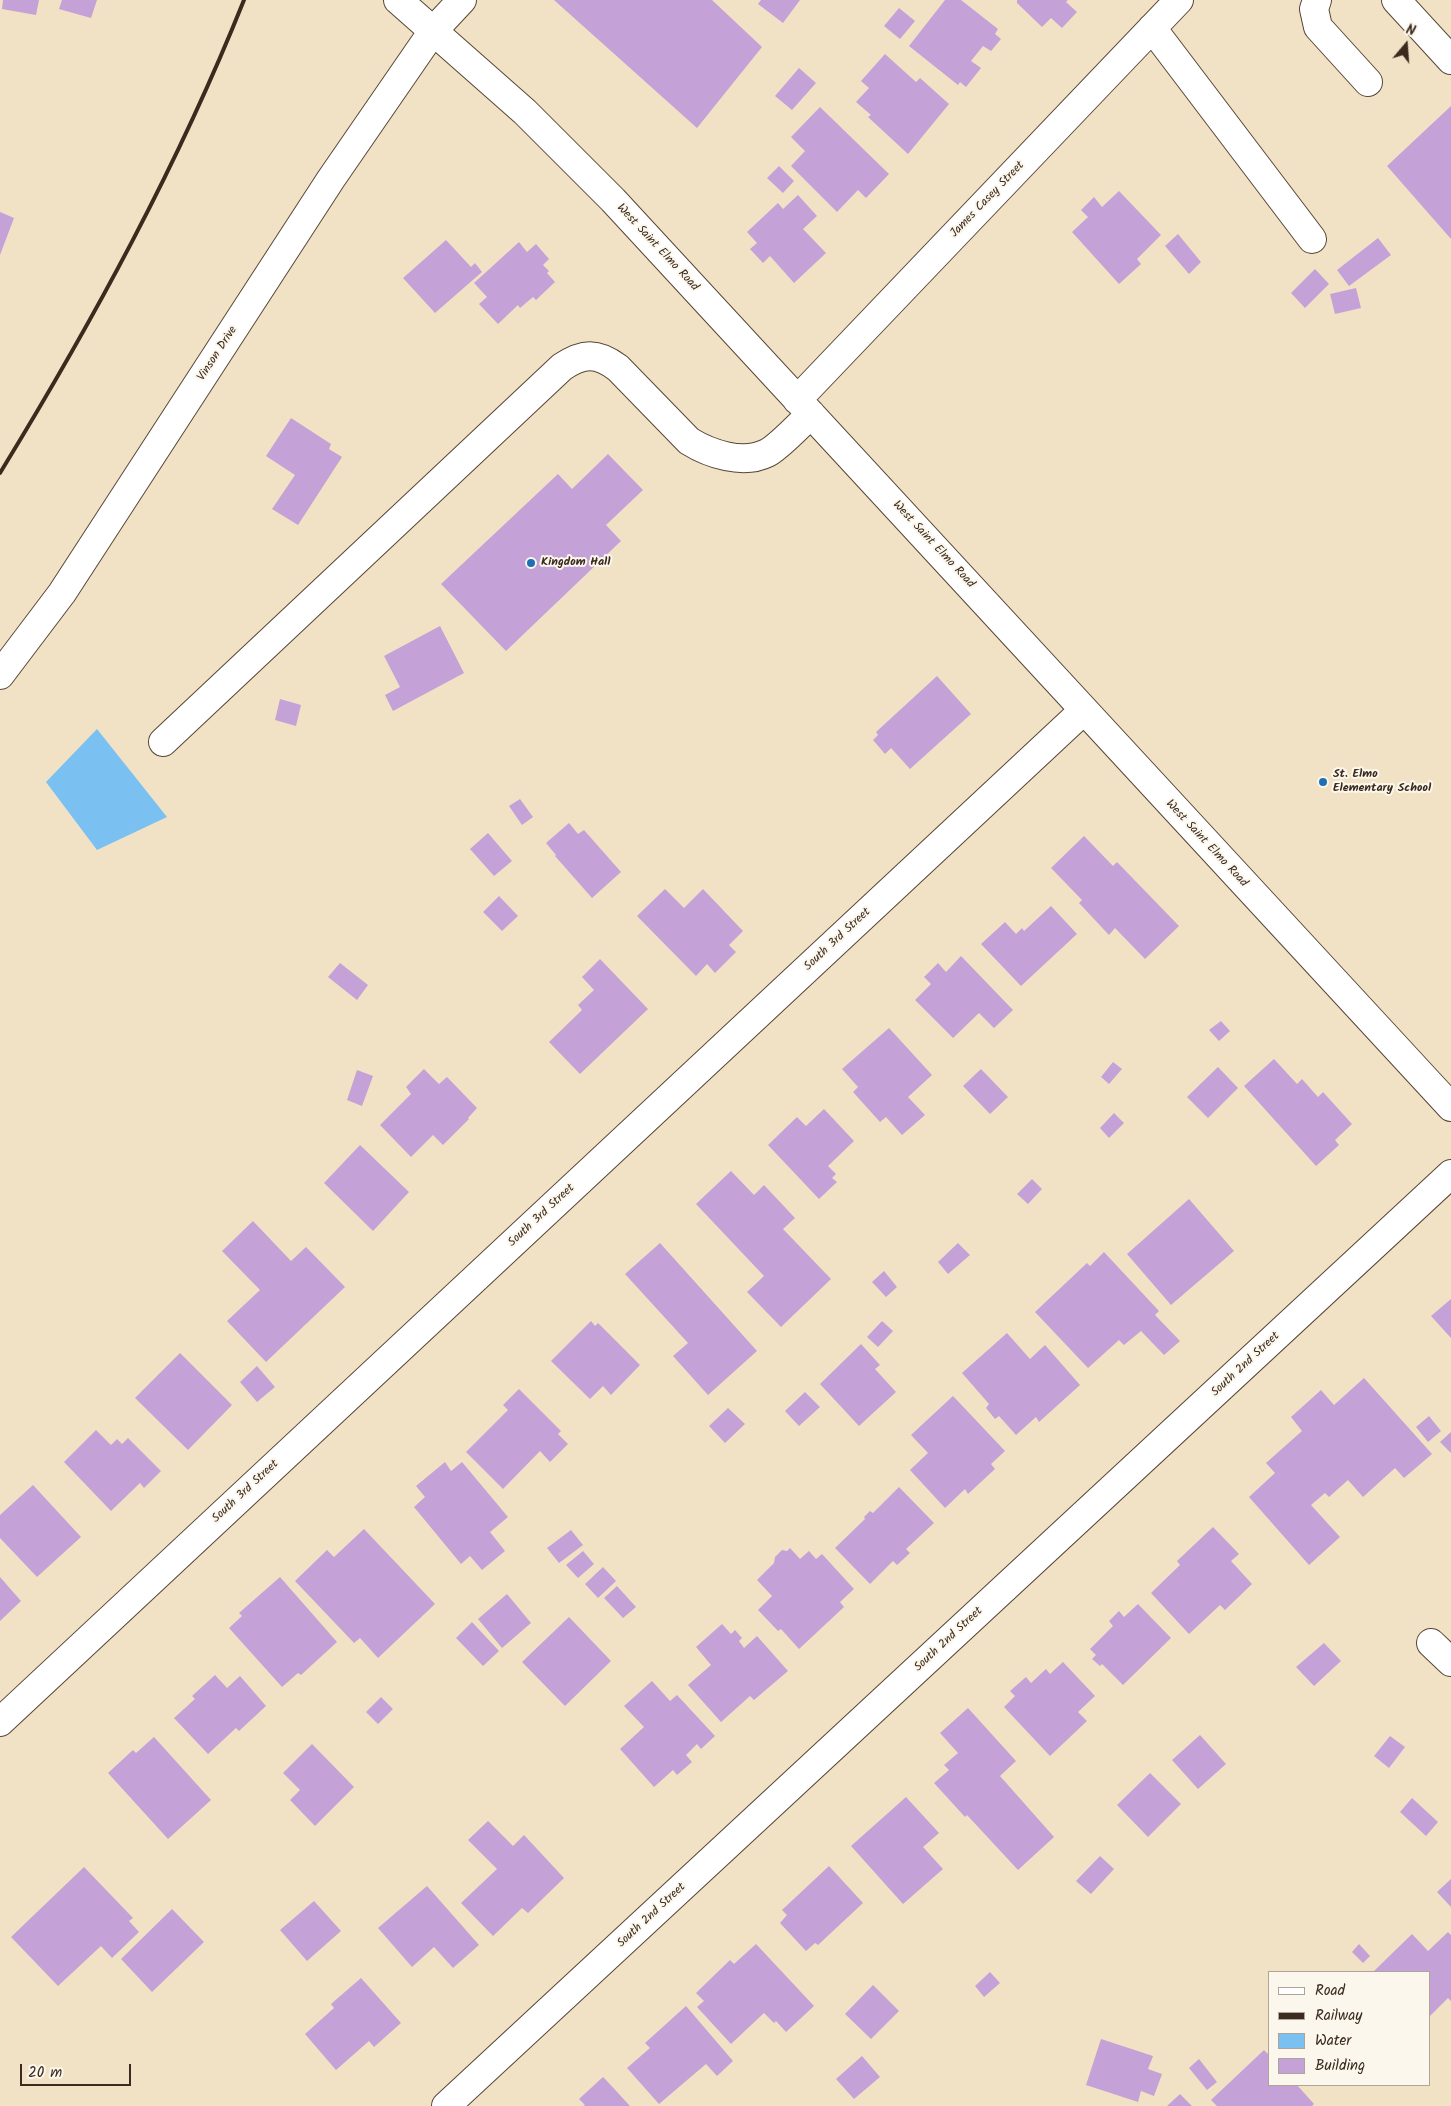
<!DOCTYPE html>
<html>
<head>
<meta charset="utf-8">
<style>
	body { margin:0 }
	#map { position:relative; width:1451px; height:2106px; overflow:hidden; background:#f2e2c5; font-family:Kalam,sans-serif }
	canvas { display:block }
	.legend { position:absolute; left:1268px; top:1971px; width:162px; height:115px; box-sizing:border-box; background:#fbf7ec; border:1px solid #aea59a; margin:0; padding:6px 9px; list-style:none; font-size:15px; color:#3b2a1e }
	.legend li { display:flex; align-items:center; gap:10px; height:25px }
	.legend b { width:25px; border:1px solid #aea59a }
	.north { position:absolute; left:1381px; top:20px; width:50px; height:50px; -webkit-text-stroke:4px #fbf7ec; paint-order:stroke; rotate:18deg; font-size:14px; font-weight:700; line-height:20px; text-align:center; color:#3b2a1e }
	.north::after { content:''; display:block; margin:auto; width:18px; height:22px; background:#3b2a1e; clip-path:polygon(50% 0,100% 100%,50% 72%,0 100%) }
	.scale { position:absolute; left:20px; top:2064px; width:111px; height:22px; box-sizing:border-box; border:2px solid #3b2a1e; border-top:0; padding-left:6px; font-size:15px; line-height:18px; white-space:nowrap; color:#3b2a1e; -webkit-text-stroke:4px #fbf7ec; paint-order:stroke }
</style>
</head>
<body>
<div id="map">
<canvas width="1451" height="2106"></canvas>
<ul class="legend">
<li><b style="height:6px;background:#fff"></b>Road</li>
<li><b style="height:6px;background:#3b2a1e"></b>Railway</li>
<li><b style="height:14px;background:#7ac0f1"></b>Water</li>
<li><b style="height:14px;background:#c4a1d7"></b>Building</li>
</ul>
<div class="north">N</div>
<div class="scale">20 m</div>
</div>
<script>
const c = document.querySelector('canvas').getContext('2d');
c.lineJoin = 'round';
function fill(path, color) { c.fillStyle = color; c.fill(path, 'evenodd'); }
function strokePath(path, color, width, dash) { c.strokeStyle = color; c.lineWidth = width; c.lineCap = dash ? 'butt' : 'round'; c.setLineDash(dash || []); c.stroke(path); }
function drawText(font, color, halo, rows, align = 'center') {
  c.font = font + ' Kalam,sans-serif'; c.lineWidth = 4; c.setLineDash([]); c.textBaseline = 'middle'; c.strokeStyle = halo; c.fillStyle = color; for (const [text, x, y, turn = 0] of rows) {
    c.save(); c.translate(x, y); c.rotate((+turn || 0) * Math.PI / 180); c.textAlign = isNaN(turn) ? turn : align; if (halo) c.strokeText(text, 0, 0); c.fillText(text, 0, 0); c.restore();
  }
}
fill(new Path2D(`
	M 97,729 L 167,817 L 97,850 L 46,782 Z`), '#7ac0f1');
fill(new Path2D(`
	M 3,0 L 39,0 L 36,15 L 2,9 Z
	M 62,0 L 97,0 L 91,18 L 59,9 Z
	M 554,0 L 712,0 L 762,47 L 697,128 Z
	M 761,0 L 800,0 L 783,23 L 758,4 Z
	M 945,0 L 961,0 L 998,29 L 995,34 L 1001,39 L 991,51 L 983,46 L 971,61 L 981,68 L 966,87 L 960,82 L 958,85 L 909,46 Z
	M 1017,0 L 1068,0 L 1066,2 L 1077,12 L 1062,28 L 1051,18 L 1042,27 L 1017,3 Z
	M 899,8 L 915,21 L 900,39 L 884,26 Z
	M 885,54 L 916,82 L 920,78 L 949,104 L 908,154 L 868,117 L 871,115 L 856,102 L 869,88 L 861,81 Z
	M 799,68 L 816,83 L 792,110 L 775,96 Z
	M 1451,106 L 1451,239 L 1387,166 Z
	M 820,107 L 889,174 L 866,198 L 858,190 L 837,212 L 791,166 L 805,151 L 791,137 Z
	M 779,166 L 794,181 L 783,193 L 767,178 Z
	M 1119,191 L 1161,235 L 1137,259 L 1141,264 L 1119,284 L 1072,232 L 1088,217 L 1081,210 L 1094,197 L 1102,207 Z
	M 798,195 L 817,216 L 803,229 L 826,253 L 794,283 L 770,256 L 763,263 L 750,249 L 757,243 L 747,232 L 778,203 L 783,209 Z
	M 0,212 L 14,218 L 0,255 Z
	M 1178,234 L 1201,262 L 1189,274 L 1165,246 Z
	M 1378,238 L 1391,255 L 1349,286 L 1337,270 Z
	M 446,240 L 471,267 L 475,263 L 482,272 L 435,313 L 403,278 Z
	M 519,242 L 527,252 L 536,244 L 549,259 L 543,265 L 549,271 L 547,273 L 555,282 L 536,300 L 533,297 L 520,308 L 518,305 L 498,324 L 479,304 L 487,297 L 474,283 Z
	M 1315,269 L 1329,284 L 1305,308 L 1291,293 Z
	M 1356,288 L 1361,308 L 1335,314 L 1330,294 Z
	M 291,418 L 331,444 L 329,449 L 342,457 L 298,525 L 272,509 L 295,475 L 266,456 Z
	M 608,454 L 643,490 L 606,525 L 621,541 L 506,651 L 441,584 L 558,474 L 572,489 Z
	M 440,626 L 464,673 L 393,711 L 385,695 L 400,687 L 384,656 Z
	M 937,676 L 971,714 L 910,769 L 891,748 L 885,754 L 873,740 L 878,735 L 876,732 Z
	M 280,699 L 301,705 L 296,726 L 275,720 Z
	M 520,799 L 533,817 L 522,825 L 509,806 Z
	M 569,823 L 578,834 L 584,830 L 621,872 L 592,898 L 555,856 L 556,855 L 546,843 Z
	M 488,833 L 512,861 L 494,876 L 470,849 Z
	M 1084,836 L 1113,866 L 1117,862 L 1179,926 L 1145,959 L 1115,928 L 1109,935 L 1079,903 L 1082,900 L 1051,868 Z
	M 665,889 L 684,908 L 703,889 L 743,931 L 729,945 L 736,952 L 715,973 L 707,964 L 696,976 L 637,916 Z
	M 499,896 L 518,916 L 502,931 L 483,912 Z
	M 1051,906 L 1077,934 L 1021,986 L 981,944 L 1005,922 L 1016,934 L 1022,928 L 1024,931 Z
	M 961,956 L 1013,1010 L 994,1028 L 979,1013 L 953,1038 L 915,1000 L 931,984 L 924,977 L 938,963 L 946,972 Z
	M 600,959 L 648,1009 L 580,1074 L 549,1042 L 582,1010 L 578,1005 L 594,990 L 582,977 Z
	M 340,963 L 368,985 L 357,1000 L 328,977 Z
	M 1221,1021 L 1230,1031 L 1219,1041 L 1209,1030 Z
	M 889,1028 L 932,1075 L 908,1097 L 925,1115 L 902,1135 L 886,1117 L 880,1122 L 853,1092 L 858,1087 L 842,1069 Z
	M 1274,1059 L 1297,1084 L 1302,1079 L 1318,1097 L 1323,1092 L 1352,1124 L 1335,1140 L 1339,1145 L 1316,1166 L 1244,1086 Z
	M 1113,1062 L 1122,1069 L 1109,1084 L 1101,1077 Z
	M 1218,1067 L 1238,1088 L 1208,1118 L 1187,1097 Z
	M 424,1069 L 439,1084 L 447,1077 L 477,1108 L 468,1118 L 469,1119 L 443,1145 L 433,1135 L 411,1157 L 380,1125 L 411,1094 L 406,1087 Z
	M 981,1069 L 1008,1097 L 990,1114 L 963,1086 Z
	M 357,1070 L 373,1076 L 362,1106 L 347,1100 Z
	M 824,1109 L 854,1141 L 828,1166 L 836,1174 L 832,1178 L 837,1182 L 819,1199 L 768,1145 L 797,1117 L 806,1126 Z
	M 1114,1113 L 1124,1123 L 1109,1138 L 1100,1128 Z
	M 360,1145 L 409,1192 L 373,1231 L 324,1183 Z
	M 731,1171 L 754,1195 L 764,1185 L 795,1218 L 783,1229 L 831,1279 L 781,1327 L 747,1292 L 764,1276 L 696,1204 Z
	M 1032,1179 L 1042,1189 L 1028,1204 L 1017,1194 Z
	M 1189,1199 L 1234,1251 L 1171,1305 L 1127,1254 Z
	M 253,1221 L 291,1261 L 306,1247 L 345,1287 L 266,1362 L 227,1321 L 260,1290 L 222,1251 Z
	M 660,1243 L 757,1351 L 708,1395 L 673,1356 L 688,1343 L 625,1274 Z
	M 958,1243 L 970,1255 L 948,1274 L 938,1262 Z
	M 1104,1252 L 1159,1311 L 1155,1315 L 1180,1341 L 1164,1355 L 1141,1331 L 1124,1345 L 1119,1340 L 1088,1368 L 1035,1312 L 1087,1263 L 1090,1266 Z
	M 884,1271 L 897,1287 L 886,1297 L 872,1282 Z
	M 1451,1299 L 1451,1338 L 1431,1316 Z
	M 591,1321 L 595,1326 L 598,1323 L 640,1365 L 611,1395 L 603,1386 L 590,1399 L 551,1361 Z
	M 882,1321 L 893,1331 L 878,1347 L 867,1337 Z
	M 1007,1333 L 1030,1359 L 1045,1345 L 1080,1385 L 1039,1422 L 1036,1417 L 1016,1435 L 999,1416 L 995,1419 L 986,1408 L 989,1404 L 962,1373 Z
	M 861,1344 L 880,1365 L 875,1369 L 896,1392 L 859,1426 L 820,1384 Z
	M 180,1353 L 232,1405 L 188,1450 L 135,1398 Z
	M 257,1366 L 275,1387 L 257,1402 L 240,1382 Z
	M 1364,1378 L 1432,1454 L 1404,1478 L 1395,1468 L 1363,1497 L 1348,1480 L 1329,1497 L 1325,1493 L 1311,1505 L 1340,1537 L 1309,1565 L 1249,1497 L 1275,1473 L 1266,1463 L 1302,1431 L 1291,1417 L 1321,1390 L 1334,1405 Z
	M 519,1389 L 561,1431 L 558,1434 L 568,1444 L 550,1462 L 540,1451 L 503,1489 L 466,1452 L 508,1410 L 503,1405 Z
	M 805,1392 L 820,1407 L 799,1426 L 785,1411 Z
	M 953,1396 L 1005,1451 L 991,1464 L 995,1469 L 968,1494 L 965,1489 L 945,1508 L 910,1470 L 928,1453 L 911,1435 Z
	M 728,1408 L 745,1424 L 725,1443 L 709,1426 Z
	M 1429,1416 L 1441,1431 L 1428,1442 L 1416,1427 Z
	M 96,1430 L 111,1445 L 117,1439 L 122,1444 L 128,1438 L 161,1471 L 144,1488 L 140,1483 L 111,1511 L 64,1462 Z
	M 1451,1432 L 1451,1453 L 1440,1442 Z
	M 445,1462 L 451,1471 L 462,1462 L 508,1517 L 490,1532 L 505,1551 L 482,1570 L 470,1556 L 461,1564 L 414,1507 L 425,1497 L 416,1486 Z
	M 33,1485 L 81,1537 L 37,1577 L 0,1538 L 0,1515 Z
	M 899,1487 L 934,1523 L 906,1549 L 910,1553 L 897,1565 L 893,1561 L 870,1584 L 835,1548 L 865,1519 L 864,1517 L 870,1511 L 873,1513 Z
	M 1213,1527 L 1239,1554 L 1231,1561 L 1252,1584 L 1225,1610 L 1220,1605 L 1189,1634 L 1151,1593 L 1180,1565 L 1177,1561 Z
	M 364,1529 L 435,1604 L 378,1658 L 360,1638 L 354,1643 L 295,1581 L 327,1550 L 334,1557 Z
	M 571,1530 L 583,1545 L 559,1563 L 547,1548 Z
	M 790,1548 L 800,1559 L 809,1551 L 816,1559 L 822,1554 L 854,1589 L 840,1602 L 844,1607 L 799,1649 L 781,1629 L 778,1631 L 758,1610 L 772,1596 L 757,1580 L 774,1563 L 775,1557 L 782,1550 L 787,1551 Z
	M 583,1551 L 594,1564 L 578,1578 L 566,1565 Z
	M 603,1567 L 616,1581 L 598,1598 L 585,1584 Z
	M 0,1577 L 21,1601 L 0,1621 Z
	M 280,1577 L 337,1642 L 301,1675 L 298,1673 L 282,1687 L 229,1628 L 242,1616 L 239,1613 Z
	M 617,1586 L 636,1607 L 623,1618 L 604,1598 Z
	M 507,1594 L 531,1623 L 502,1648 L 478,1619 Z
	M 1138,1604 L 1171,1638 L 1123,1685 L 1102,1664 L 1100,1666 L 1092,1659 L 1096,1655 L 1090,1649 L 1113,1626 L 1109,1621 L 1119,1611 L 1124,1617 Z
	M 569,1617 L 611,1661 L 565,1706 L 522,1662 Z
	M 472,1622 L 499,1651 L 483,1666 L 456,1638 Z
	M 722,1624 L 731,1634 L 735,1630 L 742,1638 L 739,1641 L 744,1648 L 757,1636 L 788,1671 L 754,1700 L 750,1696 L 721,1722 L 688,1685 L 711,1665 L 696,1647 Z
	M 1324,1643 L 1341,1661 L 1314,1686 L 1296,1667 Z
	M 1063,1662 L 1095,1696 L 1078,1712 L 1087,1721 L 1050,1756 L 1004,1707 L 1015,1696 L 1010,1691 L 1026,1677 L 1031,1683 L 1046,1669 L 1050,1674 Z
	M 215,1675 L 227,1688 L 240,1676 L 266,1706 L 239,1731 L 236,1728 L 208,1754 L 174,1718 L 195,1699 L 192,1696 Z
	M 652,1681 L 670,1701 L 677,1695 L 715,1736 L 701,1749 L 697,1744 L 686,1755 L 692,1762 L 677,1775 L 673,1770 L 654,1787 L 620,1749 L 644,1727 L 624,1706 Z
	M 381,1697 L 393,1709 L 378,1724 L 366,1712 Z
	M 968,1708 L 1016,1761 L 1000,1776 L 1054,1837 L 1018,1870 L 967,1815 L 965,1817 L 934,1783 L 949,1770 L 944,1765 L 958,1753 L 940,1733 Z
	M 1200,1735 L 1226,1764 L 1198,1789 L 1172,1760 Z
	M 1390,1736 L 1405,1747 L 1389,1768 L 1374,1756 Z
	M 154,1737 L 211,1800 L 168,1839 L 108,1773 L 133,1750 L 136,1753 Z
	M 312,1744 L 354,1787 L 315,1826 L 290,1800 L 300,1790 L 283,1773 Z
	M 1150,1773 L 1181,1804 L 1148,1837 L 1117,1805 Z
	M 906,1797 L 939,1833 L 923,1847 L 943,1869 L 903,1904 L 851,1846 Z
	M 1412,1798 L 1438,1822 L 1426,1836 L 1400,1812 Z
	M 488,1821 L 513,1846 L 524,1835 L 564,1878 L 528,1913 L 522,1908 L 493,1936 L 461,1903 L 497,1869 L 468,1840 Z
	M 1100,1856 L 1114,1869 L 1091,1894 L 1076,1881 Z
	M 829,1866 L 863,1903 L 818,1945 L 815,1943 L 806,1951 L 780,1923 L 787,1915 L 782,1910 Z
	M 84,1867 L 133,1918 L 129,1921 L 139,1932 L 112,1958 L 101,1946 L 58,1986 L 11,1937 Z
	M 1451,1879 L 1451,1907 L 1437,1892 Z
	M 427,1886 L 479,1945 L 453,1968 L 434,1947 L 412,1967 L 378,1928 Z
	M 314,1901 L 341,1931 L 307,1961 L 280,1930 Z
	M 172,1909 L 204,1942 L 152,1992 L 121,1959 Z
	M 1448,1932 L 1451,1935 L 1451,2001 L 1448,1998 L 1430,2016 L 1430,1972 L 1373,1972 L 1412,1934 L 1428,1951 Z
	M 756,1944 L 814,2006 L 786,2032 L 776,2021 L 774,2023 L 764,2013 L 731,2044 L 697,2007 L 704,2001 L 696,1993 L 730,1960 L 734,1964 Z
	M 1359,1944 L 1370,1956 L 1363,1963 L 1352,1952 Z
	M 990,1972 L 1000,1983 L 984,1997 L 975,1986 Z
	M 361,1978 L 401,2023 L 374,2047 L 369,2041 L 336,2070 L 305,2034 L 334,2008 L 331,2004 Z
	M 873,1985 L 899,2011 L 871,2039 L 845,2014 Z
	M 686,2006 L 733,2061 L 717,2076 L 706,2064 L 659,2104 L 627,2068 L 650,2048 L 645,2043 Z
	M 1101,2039 L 1153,2056 L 1148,2069 L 1162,2074 L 1154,2096 L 1141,2091 L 1138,2102 L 1086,2085 Z
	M 1264,2050 L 1270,2056 L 1270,2085 L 1297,2085 L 1314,2104 L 1312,2106 L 1217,2106 L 1211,2100 Z
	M 862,2056 L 880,2077 L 854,2099 L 836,2079 Z
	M 1199,2059 L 1217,2082 L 1207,2090 L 1189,2068 Z
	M 603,2077 L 606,2080 L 630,2106 L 583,2106 L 585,2105 L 579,2099 Z
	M 1180,2094 L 1192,2106 L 1167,2106 Z`), '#c4a1d7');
const minor = new Path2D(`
	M 398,0 L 525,112 L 613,200 L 1451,1107
	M 1317,0 L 1314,9 L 1318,27 L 1368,82
	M 1396,0 L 1451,60
	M 1152,28 L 1312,239
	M 797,400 L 1179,0
	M 0,675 L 62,593 L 331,179 L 433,31 L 462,0
	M 163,742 L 562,367 C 583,353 597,352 618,368 L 689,441 C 710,454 743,465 767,453 C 779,447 800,424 811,414
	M 1431,1643 L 1451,1662
	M 0,1722 L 1083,711
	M 446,2106 L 1451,1174`);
strokePath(minor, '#564637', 30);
strokePath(minor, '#fff', 28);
strokePath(new Path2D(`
	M 0,473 C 93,321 178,165 244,0`), '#3b2a1e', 4);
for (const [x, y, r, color] of [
	[531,563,5,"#1f6fb2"],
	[1323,782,5,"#1f6fb2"]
]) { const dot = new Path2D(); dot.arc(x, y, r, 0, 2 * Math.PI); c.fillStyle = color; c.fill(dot); strokePath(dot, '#fbf7ec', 2); }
drawText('12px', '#3b2a1e', '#fbf7ec', [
	["James Casey Street",988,200,-46],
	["West Saint Elmo Road",657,248,47],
	["Vinson Drive",218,354,-57],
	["West Saint Elmo Road",933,545,47],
	["West Saint Elmo Road",1206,844,47],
	["South 3rd Street",838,940,-43],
	["South 3rd Street",542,1216,-43],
	["South 2nd Street",1246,1365,-43],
	["South 3rd Street",246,1492,-43],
	["South 2nd Street",949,1640,-43],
	["South 2nd Street",652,1916,-43]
]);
drawText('bold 12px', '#3b2a1e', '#fbf7ec', [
	["Kingdom Hall",541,563],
	["St. Elmo",1333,775],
	["Elementary School",1333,789]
], 'left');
</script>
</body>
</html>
